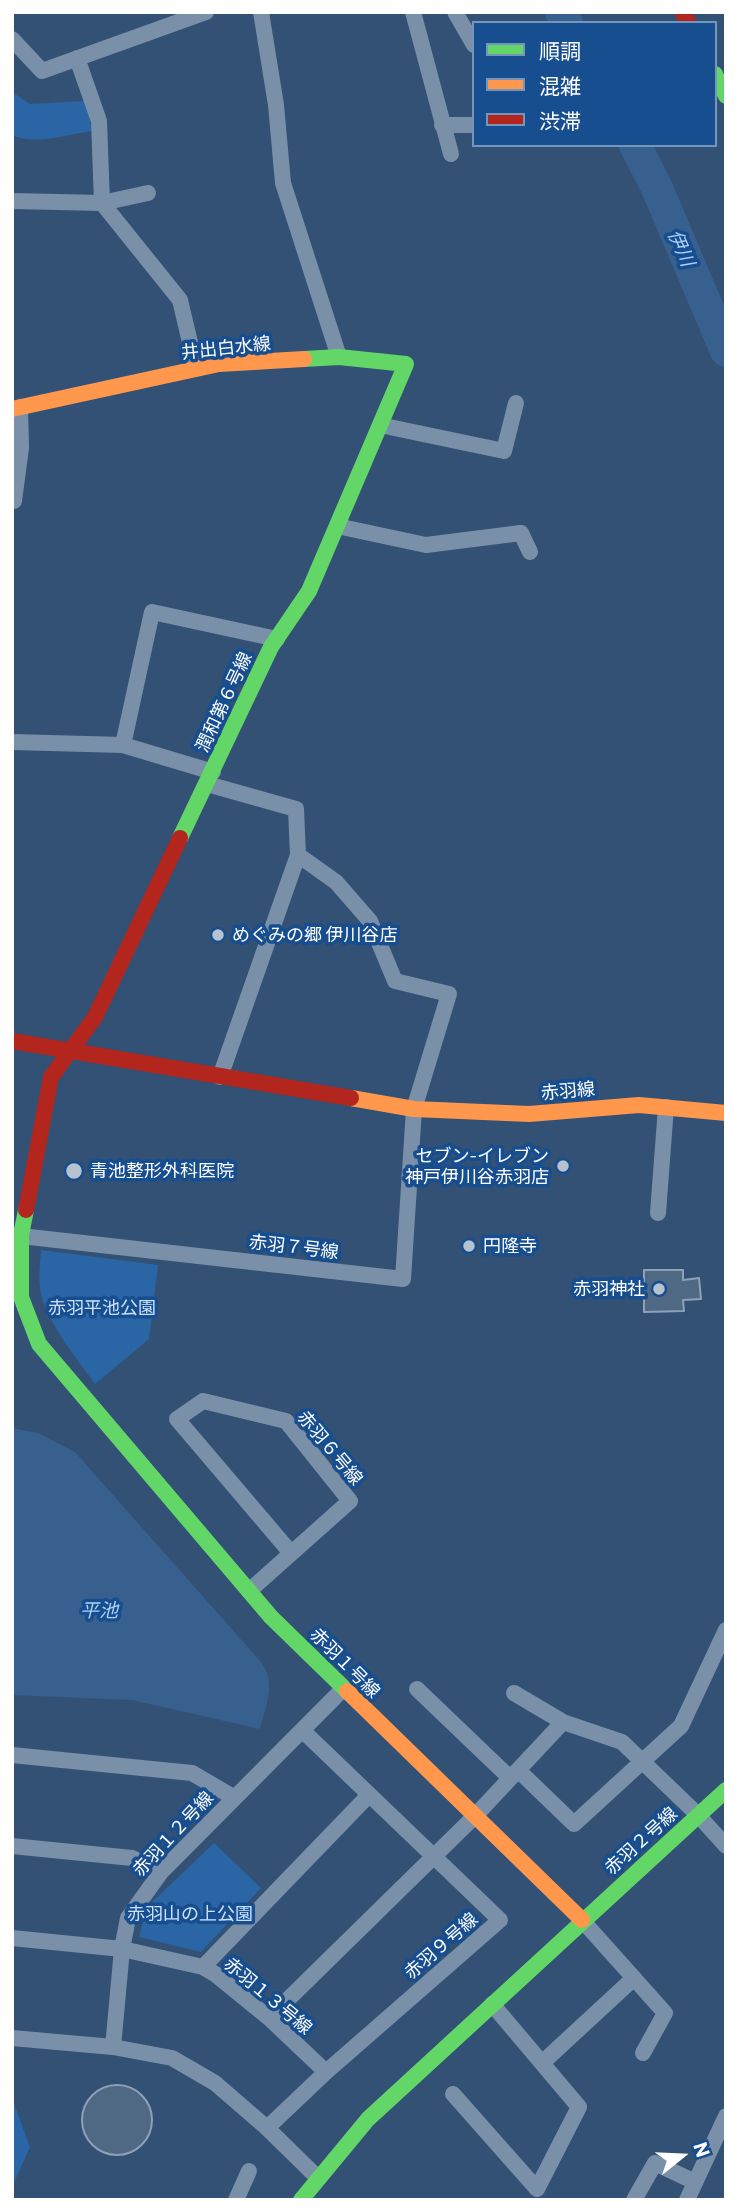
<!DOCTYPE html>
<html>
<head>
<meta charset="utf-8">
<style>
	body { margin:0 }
	#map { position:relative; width:738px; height:2212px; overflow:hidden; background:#325175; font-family:Commissioner,"Noto Sans JP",sans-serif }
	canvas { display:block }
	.frame { position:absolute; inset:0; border:14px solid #fff; pointer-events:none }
	.legend { position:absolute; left:472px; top:21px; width:245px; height:126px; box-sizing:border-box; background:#174e90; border:2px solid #7495bc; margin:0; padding:9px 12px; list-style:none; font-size:21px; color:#fff }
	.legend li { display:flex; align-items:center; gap:14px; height:35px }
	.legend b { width:35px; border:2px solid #7495bc }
	.north { position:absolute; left:647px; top:2121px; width:70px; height:70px; -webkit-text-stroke:5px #174e90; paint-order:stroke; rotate:72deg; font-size:19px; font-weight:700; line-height:28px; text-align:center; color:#fff }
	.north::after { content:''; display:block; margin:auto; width:24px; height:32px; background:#fff; clip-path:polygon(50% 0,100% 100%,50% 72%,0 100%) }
</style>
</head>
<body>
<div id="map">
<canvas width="738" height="2212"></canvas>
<div class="frame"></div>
<ul class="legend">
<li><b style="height:9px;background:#63d668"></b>順調</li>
<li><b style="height:9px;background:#ff974d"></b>混雑</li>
<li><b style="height:9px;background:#b3261e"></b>渋滞</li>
</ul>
<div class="north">N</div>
</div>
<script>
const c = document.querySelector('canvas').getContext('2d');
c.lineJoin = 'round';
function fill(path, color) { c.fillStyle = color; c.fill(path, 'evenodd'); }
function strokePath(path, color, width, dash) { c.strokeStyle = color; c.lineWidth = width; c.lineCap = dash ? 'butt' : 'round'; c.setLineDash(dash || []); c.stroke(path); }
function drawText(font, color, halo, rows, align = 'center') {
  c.font = font + ' Commissioner,"Noto Sans JP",sans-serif'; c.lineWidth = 7; c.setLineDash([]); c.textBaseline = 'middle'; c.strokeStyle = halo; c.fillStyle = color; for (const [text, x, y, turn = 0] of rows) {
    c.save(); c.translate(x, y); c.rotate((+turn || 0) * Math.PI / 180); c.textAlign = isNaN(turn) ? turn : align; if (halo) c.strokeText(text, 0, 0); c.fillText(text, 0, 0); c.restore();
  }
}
fill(new Path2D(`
	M 12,92 L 30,104 L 86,101 L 92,131 C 69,134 34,146 12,135 Z
	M 41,1250 L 158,1265 L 149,1339 L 95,1384 C 76,1357 50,1327 41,1294 C 38,1280 40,1265 41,1250 Z
	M 214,1843 L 261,1888 L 201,1952 L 139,1937 L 147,1907 Z
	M 12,2098 L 30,2147 L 12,2187 Z`), '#2a65a6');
fill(new Path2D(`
	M 12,1428 L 38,1433 L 75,1452 L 261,1662 C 277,1683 266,1705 260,1729 L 132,1700 L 12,1695 Z`), '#37608e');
strokePath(new Path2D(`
	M 561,12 L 567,23
	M 635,145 L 656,186 L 726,351`), '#37608e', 32);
const building = new Path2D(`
	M 644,1270 L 683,1270 L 683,1280 L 699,1278 L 701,1299 L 683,1300 L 684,1311 L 644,1312 Z
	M82 2120a35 35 0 1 1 70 0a35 35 0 1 1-70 0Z`);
fill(building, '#4f6884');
strokePath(building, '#8ea1b6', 2);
strokePath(new Path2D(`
	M 261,12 L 276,105 L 283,183 L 339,357
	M 413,12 L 451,154
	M 455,12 L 474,45
	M 12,39 L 42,71 L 206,12
	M 77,58 L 99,121 L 102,203 L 180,300 L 196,368
	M 442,125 L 474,125
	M 12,201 L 102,203 L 148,193
	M 380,425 L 504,451 L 516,403
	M 14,501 L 21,448 L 20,407
	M 337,526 L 426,545 L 521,533 L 530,552
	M 12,742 L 123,745 L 213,772
	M 123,745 L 152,612 L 277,639
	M 220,1077 L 298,855
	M 658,1213 L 666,1107
	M 12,1235 L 403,1279 L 414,1109 L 449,994 L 395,981 L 370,921 L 336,882 L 298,855 L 296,809 L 207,784
	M 249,1591 L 350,1501 L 286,1421 L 203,1401 L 177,1419 L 291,1553
	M 417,1689 L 510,1778
	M 514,1693 L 563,1722 L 622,1742 L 698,1815 L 726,1846
	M 12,1755 L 192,1773 L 233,1797
	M 518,1770 L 574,1824 L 681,1726 L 726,1630
	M 12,1846 L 132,1858 L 161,1872
	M 582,1920 L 665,2013 L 643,2053
	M 12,1938 L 122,1949 L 203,1967 L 215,1974 L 269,2018 L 326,2072
	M 203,1967 L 369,1795
	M 269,2018 L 475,1816 L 563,1722
	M 12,2038 L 113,2047 L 172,2058 L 215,2083 L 267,2128 L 318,2178
	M 113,2047 L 122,1949 L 128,1918 L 161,1872 L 344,1688
	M 542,2063 L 634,1978
	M 453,2094 L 537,2189 L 579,2107 L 492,2004
	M 267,2128 L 326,2072 L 500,1920 L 302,1730
	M 236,2200 L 249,2171
	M 634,2200 L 655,2163 L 695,2182
	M 687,2200 L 726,2116`), '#7a90a8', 16);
strokePath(new Path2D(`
	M 715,74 L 726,96
	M 180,838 L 271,647 L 309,591 L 406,364 L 339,357 L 304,359
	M 26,1210 L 21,1235 L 21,1297 L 39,1344 L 271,1617 L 347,1691
	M 301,2200 L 368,2119 L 726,1790`), '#63d668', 16);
strokePath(new Path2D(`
	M 12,409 L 219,364 L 304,359
	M 351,1098 L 414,1109 L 529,1114 L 639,1105 L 726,1113
	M 347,1691 L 582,1920`), '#ff974d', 16);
strokePath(new Path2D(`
	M 682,12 L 689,23
	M 12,1041 L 351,1098
	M 26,1210 L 51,1077 L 95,1017 L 180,838`), '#b3261e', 16);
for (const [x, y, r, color] of [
	[218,935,7,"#b7c2cf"],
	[563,1166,7,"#b7c2cf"],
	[74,1171,9,"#b7c2cf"],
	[469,1246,7,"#b7c2cf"],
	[659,1289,7,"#b7c2cf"]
]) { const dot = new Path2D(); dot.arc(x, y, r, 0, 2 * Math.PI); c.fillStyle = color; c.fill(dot); strokePath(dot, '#174e90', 2.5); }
drawText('18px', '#fff', '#174e90', [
	["井出白水線",226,348,-6],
	["潤和第６号線",224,702,-65],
	["赤羽線",568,1091,-5],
	["赤羽７号線",294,1247,7],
	["赤羽６号線",330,1448,50],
	["赤羽１号線",345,1663,45],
	["赤羽１２号線",173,1834,-47],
	["赤羽２号線",641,1841,-42],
	["赤羽９号線",441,1946,-41],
	["赤羽１３号線",268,1996,40]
]);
drawText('18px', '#fff', '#174e90', [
	["めぐみの郷 伊川谷店",232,935],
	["セブン-イレブン",549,1156,"right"],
	["神戸伊川谷赤羽店",549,1177,"right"],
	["青池整形外科医院",90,1171],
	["円隆寺",483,1246],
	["赤羽神社",645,1289,"right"]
], 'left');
drawText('18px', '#cae1fb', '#174e90', [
	["赤羽平池公園",102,1308],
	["赤羽山の上公園",190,1914]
]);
drawText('italic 19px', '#afd1f7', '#174e90', [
	["伊川",681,248,66],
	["平池",99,1611]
]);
</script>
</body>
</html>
